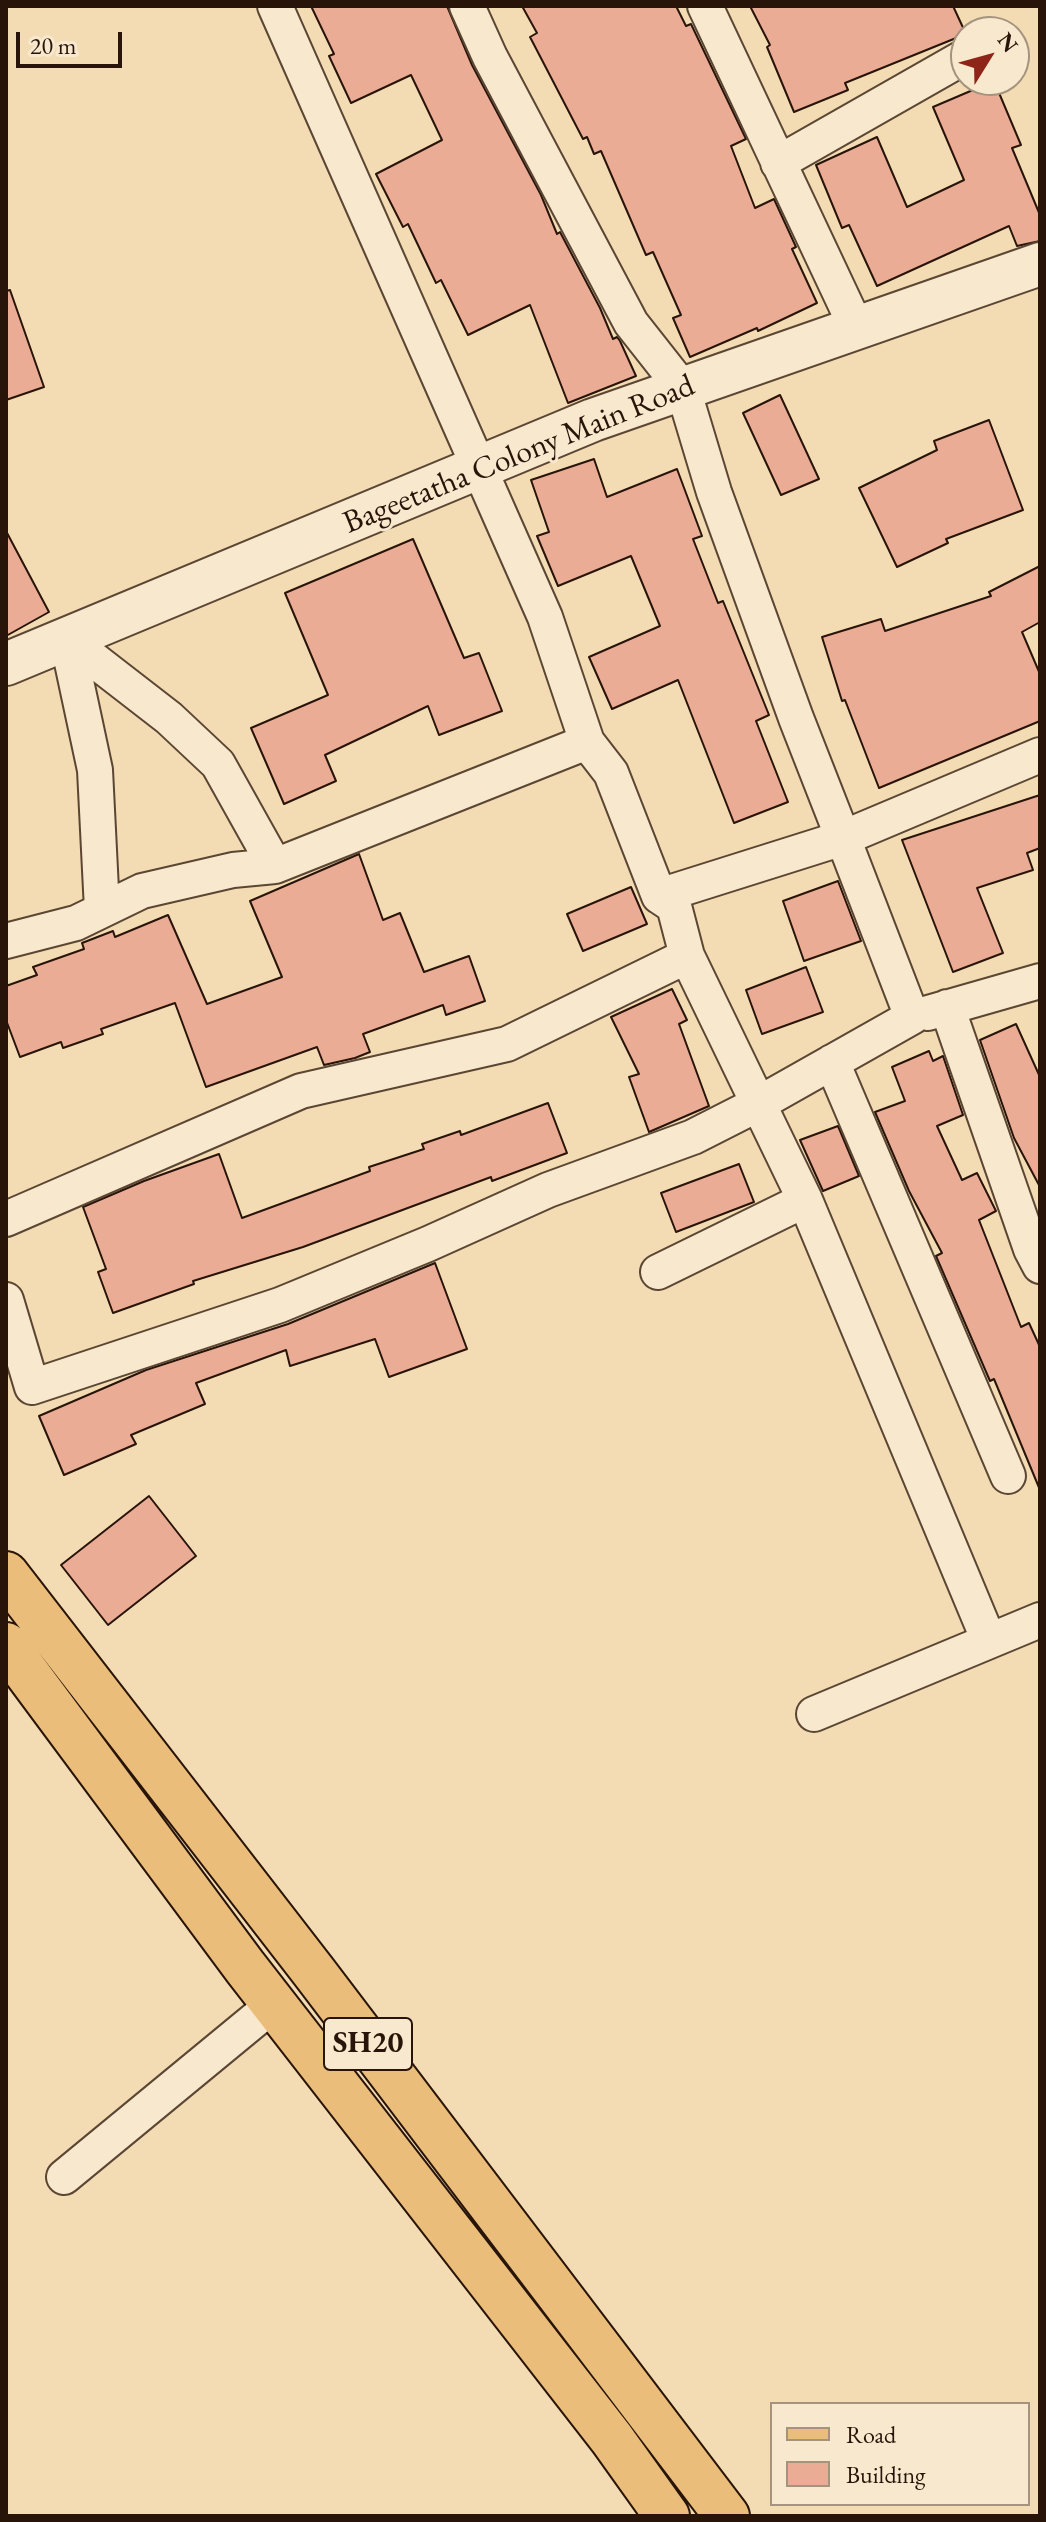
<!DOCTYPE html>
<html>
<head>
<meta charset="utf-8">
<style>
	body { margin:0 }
	#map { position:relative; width:1046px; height:2522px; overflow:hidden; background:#f3dcb3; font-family:"EB Garamond",serif }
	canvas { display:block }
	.frame { position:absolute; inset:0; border:8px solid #281409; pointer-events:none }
	.legend { position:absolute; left:770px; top:2402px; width:260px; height:104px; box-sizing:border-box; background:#f7e8ce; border:2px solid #a4937f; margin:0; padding:10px 14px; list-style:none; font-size:24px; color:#281409 }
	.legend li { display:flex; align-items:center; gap:16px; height:40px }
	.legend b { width:40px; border:2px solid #a4937f }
	.north { position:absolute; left:950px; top:16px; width:80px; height:80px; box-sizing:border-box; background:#f7e8ce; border:2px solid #a4937f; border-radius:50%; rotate:53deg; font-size:22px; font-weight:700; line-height:32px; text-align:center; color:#281409 }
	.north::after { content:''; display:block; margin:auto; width:28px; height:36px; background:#8f2418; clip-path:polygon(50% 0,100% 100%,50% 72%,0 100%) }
	.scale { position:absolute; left:16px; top:32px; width:106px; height:36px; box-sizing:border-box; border:4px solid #281409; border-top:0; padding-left:10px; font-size:24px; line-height:28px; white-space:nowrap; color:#281409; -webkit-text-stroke:6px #f7e8ce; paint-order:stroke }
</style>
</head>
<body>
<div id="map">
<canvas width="1046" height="2522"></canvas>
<div class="frame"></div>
<ul class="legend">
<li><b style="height:10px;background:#eabe7a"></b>Road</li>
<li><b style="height:22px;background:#ebac96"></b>Building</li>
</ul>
<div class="north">N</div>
<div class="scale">20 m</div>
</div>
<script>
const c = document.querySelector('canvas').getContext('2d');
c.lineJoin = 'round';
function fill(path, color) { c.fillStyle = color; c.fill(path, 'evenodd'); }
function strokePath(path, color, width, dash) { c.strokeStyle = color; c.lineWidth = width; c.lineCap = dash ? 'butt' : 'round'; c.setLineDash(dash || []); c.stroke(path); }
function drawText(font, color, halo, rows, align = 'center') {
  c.font = font + ' "EB Garamond",serif'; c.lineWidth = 6; c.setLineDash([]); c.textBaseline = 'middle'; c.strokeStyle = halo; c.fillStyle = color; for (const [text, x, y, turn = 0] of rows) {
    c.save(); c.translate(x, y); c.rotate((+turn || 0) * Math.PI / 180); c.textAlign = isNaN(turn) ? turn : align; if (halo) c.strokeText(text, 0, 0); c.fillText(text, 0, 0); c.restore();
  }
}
const building = new Path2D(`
	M 311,6 L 447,6 L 472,65 L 541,195 L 557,234 L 560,232 L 600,308 L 613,339 L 617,337 L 620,341 L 636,376 L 568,403 L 530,305 L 468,335 L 441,280 L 436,283 L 408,224 L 403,227 L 376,174 L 442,140 L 411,75 L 351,103 L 329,56 L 334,54 Z
	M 522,6 L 676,6 L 686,26 L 691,24 L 746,139 L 731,146 L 755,208 L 774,199 L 796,247 L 792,249 L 817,303 L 758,331 L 757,328 L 690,357 L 673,318 L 681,315 L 653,252 L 646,255 L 601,151 L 594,154 L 587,137 L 583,139 L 530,37 L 537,33 Z
	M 750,6 L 953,6 L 966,34 L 845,83 L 848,90 L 794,112 L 767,47 L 770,45 Z
	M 994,81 L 1021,145 L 1012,148 L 1040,215 L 1040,241 L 1017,246 L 1009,226 L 877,286 L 849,225 L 842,228 L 816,165 L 877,137 L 907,207 L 964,180 L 933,107 Z
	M 10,290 L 44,387 L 6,400 L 6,291 Z
	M 780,395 L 819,479 L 781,495 L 743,413 Z
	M 989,420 L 1023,510 L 946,539 L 948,543 L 897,567 L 859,488 L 937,450 L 934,441 Z
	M 594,459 L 607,497 L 677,469 L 702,536 L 693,539 L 718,603 L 723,601 L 769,715 L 756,721 L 788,802 L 734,823 L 678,680 L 612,709 L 589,657 L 660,626 L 631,556 L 558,586 L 537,536 L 549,532 L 531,480 Z
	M 6,531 L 49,612 L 6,636 Z
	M 413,539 L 464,658 L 479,653 L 502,711 L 439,735 L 428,706 L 325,755 L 336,781 L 284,804 L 251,728 L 328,695 L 285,593 Z
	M 1040,566 L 1040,622 L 1022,632 L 1040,674 L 1040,721 L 879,788 L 845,700 L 842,701 L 822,637 L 881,619 L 885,631 L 991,596 L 989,592 Z
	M 1040,795 L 1040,848 L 1027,853 L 1033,870 L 977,888 L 1003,953 L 953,972 L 902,840 Z
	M 359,854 L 383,920 L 400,913 L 424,972 L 469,956 L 485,1001 L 446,1015 L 443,1005 L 363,1034 L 370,1052 L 355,1058 L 324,1065 L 317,1047 L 206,1087 L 175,1003 L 101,1029 L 103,1034 L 63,1048 L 61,1042 L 20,1057 L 6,1020 L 6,986 L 37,975 L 33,967 L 84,949 L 82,943 L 113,931 L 115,937 L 168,915 L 207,1004 L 282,977 L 250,901 Z
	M 838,881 L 861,941 L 804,961 L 783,901 Z
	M 631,887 L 647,924 L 583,951 L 567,914 Z
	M 806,967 L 823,1012 L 762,1034 L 746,990 Z
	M 672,989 L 687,1020 L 679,1024 L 709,1106 L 649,1132 L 629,1077 L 639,1074 L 611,1017 Z
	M 1016,1024 L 1040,1077 L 1040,1187 L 1014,1138 L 980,1040 Z
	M 929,1051 L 933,1061 L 943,1056 L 963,1115 L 937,1126 L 962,1180 L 977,1173 L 996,1211 L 979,1220 L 1021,1327 L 1029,1323 L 1040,1347 L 1040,1490 L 994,1379 L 990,1381 L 936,1256 L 942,1253 L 909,1191 L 875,1112 L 905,1101 L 892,1067 Z
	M 548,1103 L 567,1153 L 492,1181 L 491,1177 L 303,1247 L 193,1281 L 194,1284 L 113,1313 L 98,1272 L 106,1269 L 83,1207 L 144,1181 L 219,1154 L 242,1218 L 370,1171 L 369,1167 L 424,1149 L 422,1144 L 460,1131 L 461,1135 Z
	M 838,1126 L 859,1176 L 823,1191 L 800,1140 Z
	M 739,1164 L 754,1202 L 676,1232 L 661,1193 Z
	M 435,1263 L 467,1349 L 389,1377 L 375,1339 L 290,1366 L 286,1350 L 196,1383 L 205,1404 L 131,1435 L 136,1444 L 64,1475 L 39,1416 L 146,1370 L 288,1324 Z
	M 149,1496 L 196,1556 L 108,1625 L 61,1565 Z`);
fill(building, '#ebac96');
strokePath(building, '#281409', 2);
const minor = new Path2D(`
	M 275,6 L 545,617 L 587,742 L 611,773 L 659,896
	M 467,6 L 490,57 L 631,323 L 683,389 L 714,492 L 796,718 L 843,838 L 1040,755
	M 705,6 L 857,329
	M 778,163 L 966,56
	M 67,639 L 95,770 L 102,910
	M 275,866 L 587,742
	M 6,941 L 76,923 L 142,891 L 233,870 L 275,866 L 218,764 L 169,718 L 67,639
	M 687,956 L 805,1200 L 989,1641
	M 947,1007 L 1031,1249 L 1040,1266
	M 928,1013 L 1040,981
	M 832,1062 L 1008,1476
	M 6,1219 L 301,1091 L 507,1044 L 687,956 L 674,906 L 659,896 L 843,838 L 912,1017 L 758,1104 L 693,1137 L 548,1190 L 428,1244 L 280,1305 L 32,1387 L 6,1300
	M 658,1272 L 805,1200
	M 814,1714 L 1040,1620
	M 64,2177 L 274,2004`);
const tertiary = new Path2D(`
	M 6,664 L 593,420 L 1040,264`);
const primary = new Path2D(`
	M 6,1574 L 314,1972 L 727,2516
	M 6,1645 L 245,1967 L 612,2439 L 667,2516`);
strokePath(minor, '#5b4634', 38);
strokePath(tertiary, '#5b4634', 46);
strokePath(primary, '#281409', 48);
strokePath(minor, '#f7e8ce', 34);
strokePath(tertiary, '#f7e8ce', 42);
strokePath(primary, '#eabe7a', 44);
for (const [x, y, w] of [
	[368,2044,88]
]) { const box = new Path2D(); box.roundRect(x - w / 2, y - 26, w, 52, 6); c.fillStyle = '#f7e8ce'; c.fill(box); strokePath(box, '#281409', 2); }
drawText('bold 30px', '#281409', null, [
	["SH20",368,2044]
]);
drawText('32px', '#281409', '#f7e8ce', [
	["Bageetatha Colony Main Road",519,455,-22]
]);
</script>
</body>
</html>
